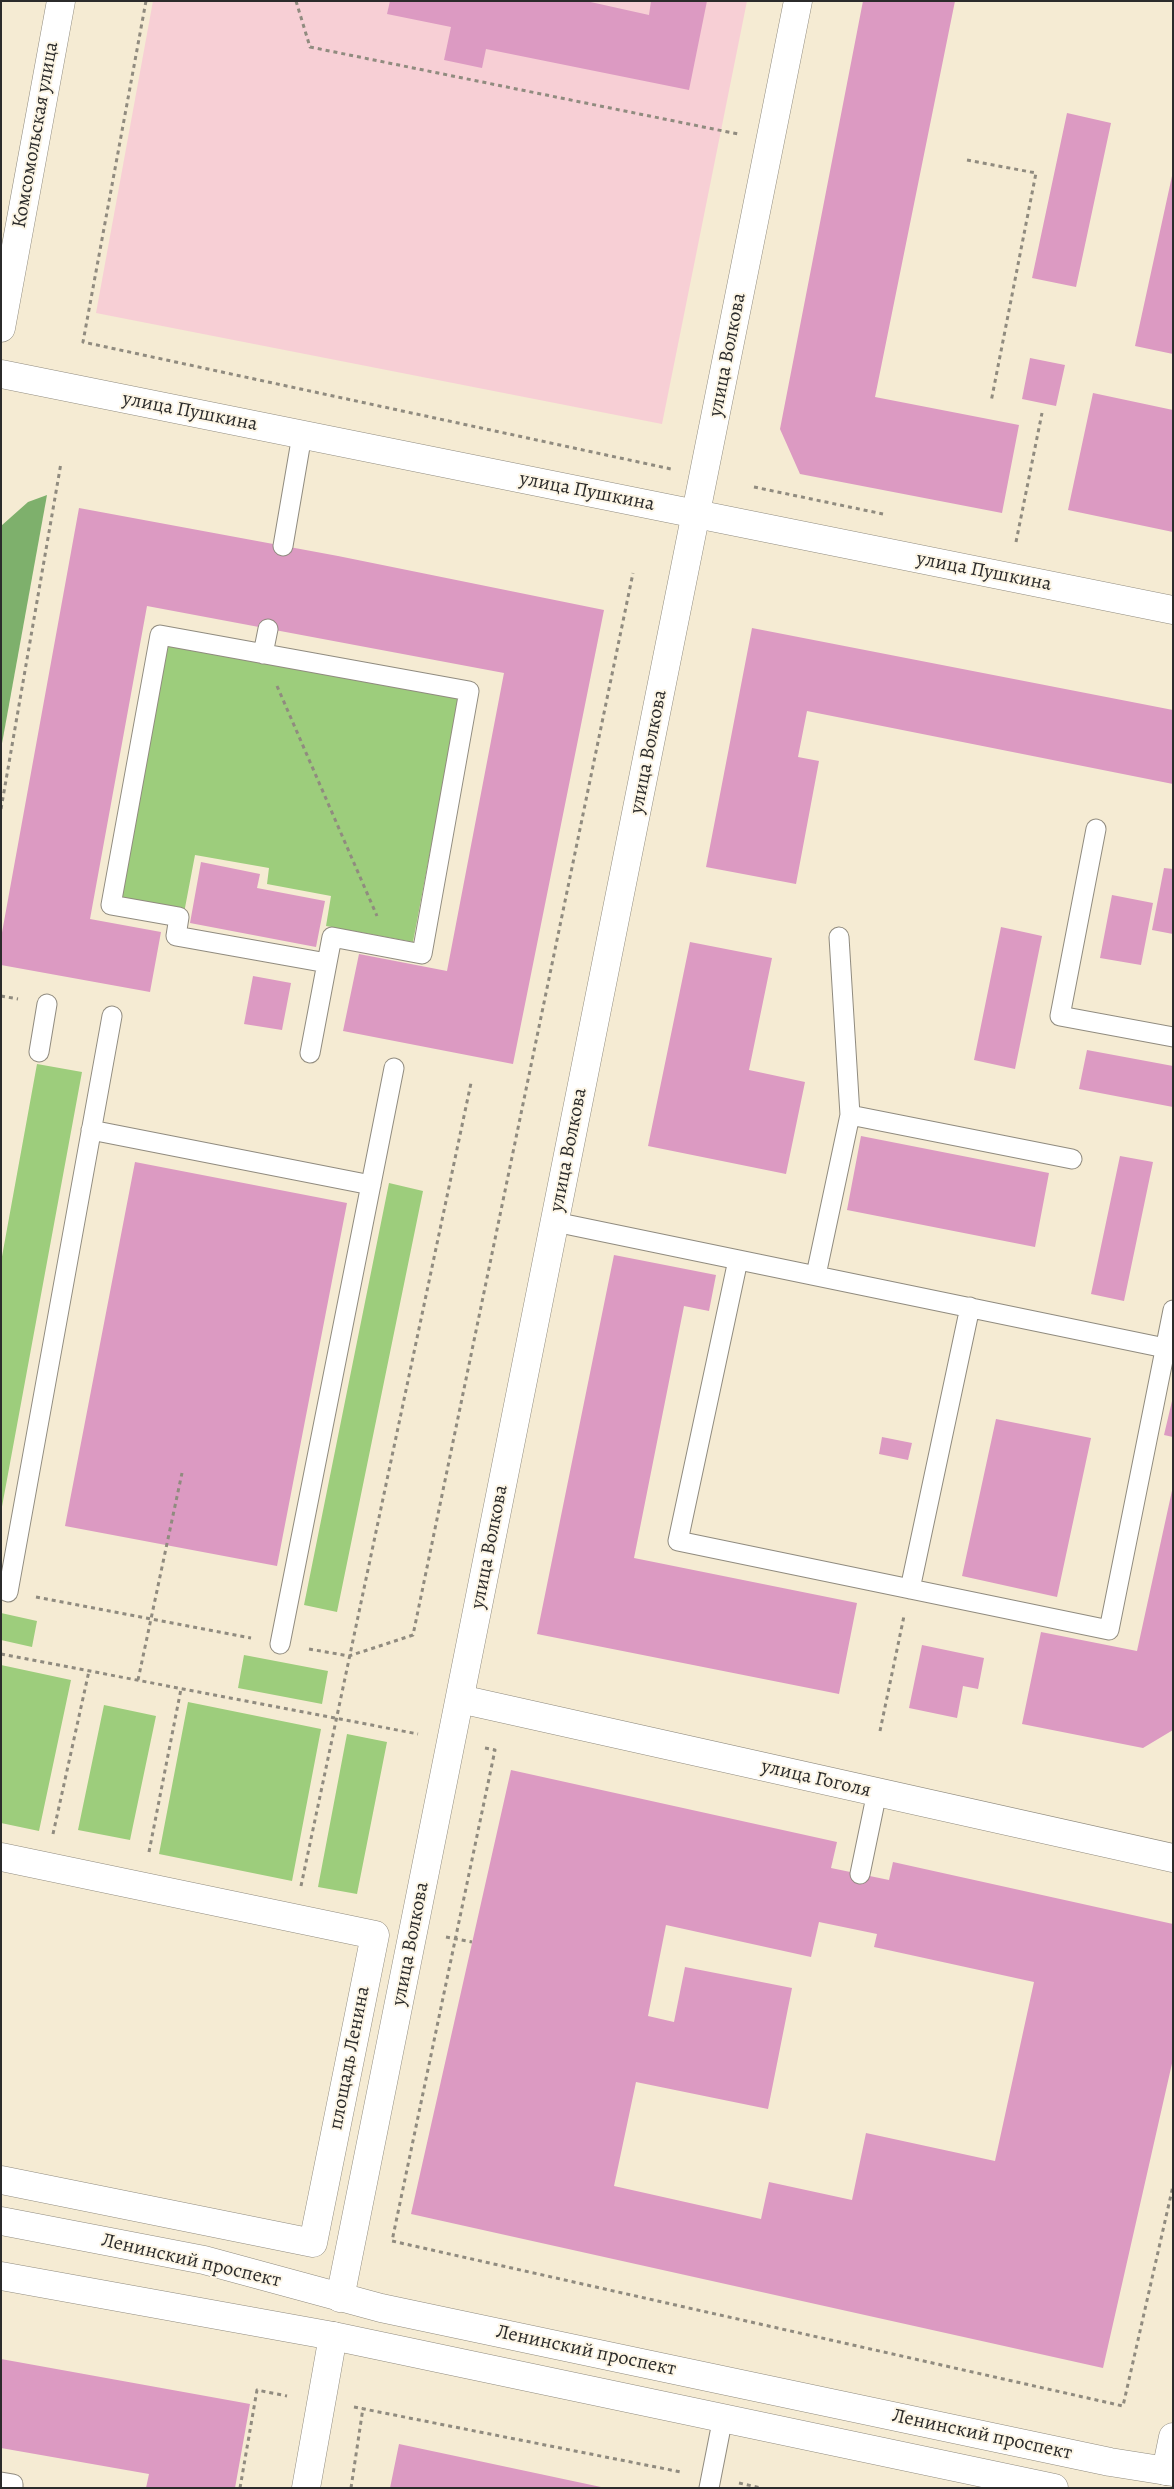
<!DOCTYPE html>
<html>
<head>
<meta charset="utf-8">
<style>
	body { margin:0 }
	#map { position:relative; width:1174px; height:2489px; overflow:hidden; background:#f5ebd3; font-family:Alegreya,serif }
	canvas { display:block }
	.frame { position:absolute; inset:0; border:2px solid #2b2b2b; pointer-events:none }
</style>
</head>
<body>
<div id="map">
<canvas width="1174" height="2489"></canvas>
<div class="frame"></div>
</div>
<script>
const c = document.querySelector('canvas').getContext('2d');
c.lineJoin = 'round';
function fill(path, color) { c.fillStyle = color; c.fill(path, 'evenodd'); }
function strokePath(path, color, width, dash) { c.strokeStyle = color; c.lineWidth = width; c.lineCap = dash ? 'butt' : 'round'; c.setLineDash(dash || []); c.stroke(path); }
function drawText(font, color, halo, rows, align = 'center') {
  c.font = font + ' Alegreya,serif'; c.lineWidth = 4; c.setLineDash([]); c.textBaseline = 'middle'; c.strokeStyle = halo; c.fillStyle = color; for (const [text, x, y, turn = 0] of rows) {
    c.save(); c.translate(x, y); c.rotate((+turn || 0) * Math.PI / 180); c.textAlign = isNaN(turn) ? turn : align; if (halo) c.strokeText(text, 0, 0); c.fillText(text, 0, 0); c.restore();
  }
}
fill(new Path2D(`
	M 153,1 L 747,1 L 662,424 L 96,313 Z`), '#f7cfd5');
fill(new Path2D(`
	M 168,644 L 459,699 L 413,942 L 326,926 L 331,896 L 267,884 L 269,868 L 195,855 L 184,913 L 120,901 Z
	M 37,1064 L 82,1072 L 1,1512 L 1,1262 Z
	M 389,1183 L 423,1191 L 337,1612 L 304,1605 Z
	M 1,1613 L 37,1621 L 32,1647 L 1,1640 Z
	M 244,1655 L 328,1671 L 322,1704 L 238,1688 Z
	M 1,1665 L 71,1680 L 39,1831 L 1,1823 Z
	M 188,1702 L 321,1729 L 292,1881 L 159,1854 Z
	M 104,1705 L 156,1716 L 130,1840 L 78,1830 Z
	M 347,1734 L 387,1742 L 357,1894 L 318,1887 Z`), '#9dcd7c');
fill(new Path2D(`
	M 47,495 L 1,749 L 1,526 L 28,502 Z`), '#7eb06c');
fill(new Path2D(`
	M 390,1 L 586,1 L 649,15 L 651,1 L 707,1 L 689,90 L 486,49 L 482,68 L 444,60 L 451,27 L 387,14 Z
	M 863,1 L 955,1 L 875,397 L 1019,425 L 1002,513 L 800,474 L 780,429 Z
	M 1067,113 L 1111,123 L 1076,287 L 1032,278 Z
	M 1172,176 L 1173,176 L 1173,354 L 1135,346 Z
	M 1030,358 L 1065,365 L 1056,406 L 1022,399 Z
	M 1093,393 L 1173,410 L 1173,532 L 1068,510 Z
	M 79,508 L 338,556 L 604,610 L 513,1064 L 343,1031 L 359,954 L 447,971 L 504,673 L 147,606 L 90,919 L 161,932 L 150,992 L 1,965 L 1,938 Z
	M 752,628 L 1173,710 L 1173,784 L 807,711 L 798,757 L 819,761 L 796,884 L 706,867 Z
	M 201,862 L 260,874 L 257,888 L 325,901 L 316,947 L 190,923 Z
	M 1164,868 L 1173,869 L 1173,934 L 1152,930 Z
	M 1112,895 L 1153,903 L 1141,965 L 1100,958 Z
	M 1001,927 L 1042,936 L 1015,1069 L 974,1060 Z
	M 690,942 L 772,958 L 749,1070 L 805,1082 L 786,1174 L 648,1146 Z
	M 253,976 L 291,983 L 282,1030 L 244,1024 Z
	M 1087,1050 L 1173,1066 L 1173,1107 L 1079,1089 Z
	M 861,1136 L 1049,1173 L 1035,1247 L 847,1210 Z
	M 1120,1156 L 1153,1162 L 1124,1301 L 1091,1294 Z
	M 135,1162 L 347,1203 L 277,1566 L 65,1526 Z
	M 614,1255 L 716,1275 L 709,1311 L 684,1306 L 634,1558 L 857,1603 L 839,1694 L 537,1634 Z
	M 1172,1401 L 1173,1401 L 1173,1437 L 1164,1435 Z
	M 996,1419 L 1091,1438 L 1057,1597 L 962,1576 Z
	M 882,1437 L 912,1443 L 908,1460 L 879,1454 Z
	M 1173,1486 L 1173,1730 L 1143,1748 L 1022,1724 L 1041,1632 L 1137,1651 Z
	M 922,1645 L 984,1658 L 978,1689 L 963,1686 L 957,1718 L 909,1708 Z
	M 511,1770 L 837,1842 L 831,1868 L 889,1880 L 893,1862 L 1173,1924 L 1173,2059 L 1103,2368 L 411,2214 ZM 819,1922 L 877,1934 L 874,1947 L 1034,1982 L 995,2161 L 866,2133 L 852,2200 L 769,2182 L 761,2219 L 614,2186 L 636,2082 L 768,2109 L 792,1988 L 685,1967 L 674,2022 L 648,2016 L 666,1925 L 811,1957 Z
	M 1,2359 L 250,2404 L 235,2488 L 146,2488 L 149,2474 L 1,2448 Z
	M 399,2444 L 601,2487 L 601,2488 L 390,2488 Z`), '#dc9ac2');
const service = new Path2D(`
	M 283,546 L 302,435
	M 160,635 L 469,691 L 422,954 L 332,937 L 327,963 L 176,936 L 179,917 L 111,905 Z
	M 263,654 L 268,629
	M 1096,829 L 1060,1016 L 1173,1037
	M 839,937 L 850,1115
	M 39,1052 L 47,1004
	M 310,1053 L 327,963
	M 91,1130 L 371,1185
	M 555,1222 L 1165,1348
	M 738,1260 L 678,1541 L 1109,1630 L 1173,1310
	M 816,1275 L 850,1115 L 1072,1159
	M 910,1589 L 970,1307
	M 8,1592 L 112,1016
	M 280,1644 L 394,1068
	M 860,1874 L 877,1792
	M 1,2482 L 13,2484 L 13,2488
	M 709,2488 L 723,2417`);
const pedestrian = new Path2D(`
	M 1,1857 L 375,1935 L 313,2243 L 1,2180`);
const minor = new Path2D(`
	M 460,1699 L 1173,1858
	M 340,2298 L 798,1`);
const tertiary = new Path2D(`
	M 1,374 L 1173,610
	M 1166,2471 L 1173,2437
	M 306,2488 L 333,2336`);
const secondary = new Path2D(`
	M 1,328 L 61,1`);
const primary = new Path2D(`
	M 1,2221 L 204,2260 L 381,2308 L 1110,2462 L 1173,2472
	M 1,2276 L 333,2336 L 1054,2488`);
strokePath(service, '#908b7f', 21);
strokePath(pedestrian, '#908b7f', 29);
strokePath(minor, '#908b7f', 29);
strokePath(tertiary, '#908b7f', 29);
strokePath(secondary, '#908b7f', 29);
strokePath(primary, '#908b7f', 29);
strokePath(new Path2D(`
	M 146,1 L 83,342 L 671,469
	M 296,1 L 310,47 L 738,134
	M 967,160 L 1036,173 L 991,402
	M 754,487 L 883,514
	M 1016,542 L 1042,413
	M 277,686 L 377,916
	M 1,809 L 61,463
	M 1,996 L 18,999
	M 36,1597 L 251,1638
	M 309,1649 L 349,1656 L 413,1635 L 633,573
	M 1,1654 L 418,1734
	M 138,1680 L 182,1473
	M 880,1731 L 904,1616
	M 485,1748 L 495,1750 L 392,2241 L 1123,2406 L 1173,2186
	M 53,1834 L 89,1671
	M 149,1852 L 181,1689
	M 301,1886 L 471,1083
	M 446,1937 L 472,1942
	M 354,2407 L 681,2472
	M 739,2483 L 761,2488
	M 240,2488 L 257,2390 L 287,2396
	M 351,2488 L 363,2408`), '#908b7f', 3, [4, 4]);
strokePath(service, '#fff', 19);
strokePath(pedestrian, '#fff', 28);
strokePath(minor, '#fff', 28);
strokePath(tertiary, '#fff', 28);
strokePath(secondary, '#fff', 28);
strokePath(primary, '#fff', 28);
drawText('20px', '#2b2b2b', '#fcf5e5', [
	["Комсомольская улица",36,135,-80],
	["улица Волкова",728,355,-79],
	["улица Пушкина",190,412,11],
	["улица Пушкина",587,492,11],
	["улица Пушкина",984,572,11],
	["улица Волкова",649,752,-79],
	["улица Волкова",569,1150,-79],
	["улица Волкова",490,1547,-79],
	["улица Гоголя",816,1779,13],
	["улица Волкова",411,1944,-79],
	["площадь Ленина",350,2058,-79],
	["Ленинский проспект",191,2261,13],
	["Ленинский проспект",586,2351,12],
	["Ленинский проспект",982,2435,12]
]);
</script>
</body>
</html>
